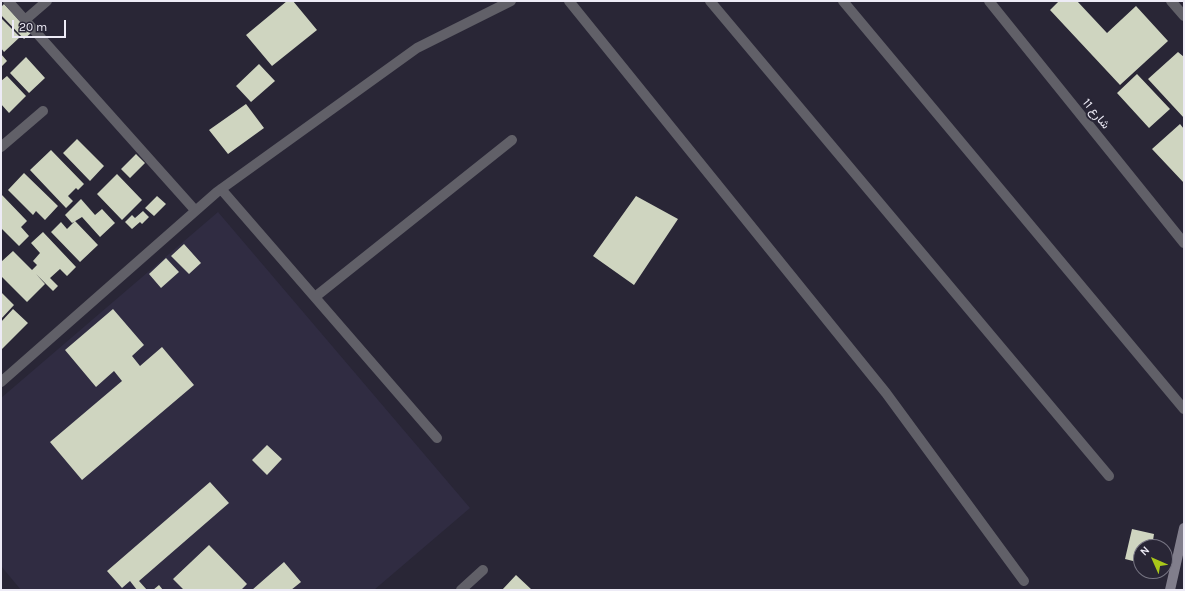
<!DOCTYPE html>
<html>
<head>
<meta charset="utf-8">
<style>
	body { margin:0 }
	#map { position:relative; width:1185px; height:591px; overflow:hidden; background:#292636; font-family:Karla,sans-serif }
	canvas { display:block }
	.frame { position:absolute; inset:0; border:2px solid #edebf6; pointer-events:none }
	.north { position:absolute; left:1133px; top:539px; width:40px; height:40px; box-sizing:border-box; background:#292636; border:1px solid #777583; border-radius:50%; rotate:315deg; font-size:11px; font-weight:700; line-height:16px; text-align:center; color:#edebf6 }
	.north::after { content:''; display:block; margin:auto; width:14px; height:18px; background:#a9c71a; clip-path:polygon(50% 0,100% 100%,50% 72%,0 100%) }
	.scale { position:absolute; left:12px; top:20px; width:54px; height:18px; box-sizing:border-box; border:2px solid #edebf6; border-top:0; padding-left:5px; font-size:12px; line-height:14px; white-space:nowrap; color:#edebf6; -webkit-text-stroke:3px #292636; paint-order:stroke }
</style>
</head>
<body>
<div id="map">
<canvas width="1185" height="591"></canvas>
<div class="frame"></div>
<div class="north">N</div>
<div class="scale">20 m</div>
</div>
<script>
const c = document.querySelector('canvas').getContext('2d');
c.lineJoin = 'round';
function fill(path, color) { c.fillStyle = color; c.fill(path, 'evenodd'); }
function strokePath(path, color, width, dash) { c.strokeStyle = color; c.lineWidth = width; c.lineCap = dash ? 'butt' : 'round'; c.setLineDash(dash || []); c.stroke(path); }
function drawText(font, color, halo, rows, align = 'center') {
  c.font = font + ' Karla,Vazirmatn,sans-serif'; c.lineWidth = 4; c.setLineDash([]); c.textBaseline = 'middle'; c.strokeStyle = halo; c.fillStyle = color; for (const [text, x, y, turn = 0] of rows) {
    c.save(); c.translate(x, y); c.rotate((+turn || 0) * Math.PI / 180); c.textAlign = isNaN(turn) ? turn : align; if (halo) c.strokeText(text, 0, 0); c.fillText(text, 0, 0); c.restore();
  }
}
fill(new Path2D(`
	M 218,212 L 470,508 L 374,590 L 21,590 L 1,566 L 1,398 Z`), '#302c42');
fill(new Path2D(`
	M 287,1 L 293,1 L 317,30 L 272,66 L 246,35 Z
	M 1059,1 L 1077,1 L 1107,33 L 1136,6 L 1168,41 L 1120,85 L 1050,10 Z
	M 4,4 L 31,33 L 24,39 L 1,15 L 1,7 Z
	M 1,18 L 20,37 L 4,52 L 1,48 Z
	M 1178,52 L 1184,57 L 1184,118 L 1148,79 Z
	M 1,54 L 7,61 L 1,67 Z
	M 26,57 L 45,78 L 29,93 L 10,73 Z
	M 259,64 L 275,81 L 251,102 L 236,86 Z
	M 1137,74 L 1170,109 L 1149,128 L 1117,93 Z
	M 7,76 L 26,96 L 9,113 L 1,104 L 1,81 Z
	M 246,104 L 264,128 L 228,154 L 209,130 Z
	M 1180,124 L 1184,129 L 1184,183 L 1152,149 Z
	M 77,139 L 104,166 L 90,181 L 63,153 Z
	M 51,150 L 84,184 L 78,190 L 76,188 L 68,196 L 73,201 L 66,208 L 30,170 Z
	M 136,154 L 145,163 L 130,178 L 121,169 Z
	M 24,173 L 58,206 L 45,220 L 36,211 L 33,215 L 8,190 Z
	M 117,174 L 142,200 L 122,220 L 97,194 Z
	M 1,194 L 27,221 L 21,227 L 29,236 L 19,246 L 1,228 Z
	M 157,196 L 166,204 L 154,216 L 145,208 Z
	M 636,196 L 678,219 L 634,285 L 593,256 Z
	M 81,199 L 95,215 L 102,209 L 115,223 L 100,237 L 82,217 L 72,223 L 65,215 Z
	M 143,211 L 149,217 L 142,224 L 140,222 L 132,229 L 125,222 L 132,215 L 135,218 Z
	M 75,221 L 98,245 L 80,262 L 51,232 L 61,222 L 67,229 Z
	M 43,232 L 76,267 L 67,276 L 60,269 L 50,278 L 58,286 L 53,291 L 36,274 L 45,284 L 27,302 L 1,276 L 1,262 L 13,251 L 32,270 L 37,265 L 33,261 L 40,253 L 31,243 Z
	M 184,244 L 201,263 L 189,274 L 171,256 Z
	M 166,258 L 179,272 L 161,288 L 149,274 Z
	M 1,292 L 14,305 L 1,319 Z
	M 13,309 L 28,323 L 1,350 L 1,322 Z
	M 113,309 L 144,345 L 132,356 L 140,366 L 162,347 L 194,385 L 82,480 L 50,442 L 122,381 L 114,371 L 96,387 L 65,350 Z
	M 267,445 L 282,459 L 267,475 L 252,460 Z
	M 210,482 L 229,503 L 139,581 L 147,590 L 137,590 L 130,581 L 122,588 L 107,571 Z
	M 1132,529 L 1154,534 L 1152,547 L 1141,547 L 1141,563 L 1125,559 Z
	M 209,545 L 247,584 L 241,590 L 184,590 L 173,579 Z
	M 284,562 L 301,582 L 291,590 L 252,590 Z
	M 516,575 L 532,590 L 502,590 Z
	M 159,585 L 163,590 L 153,590 Z`), '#cfd5c0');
strokePath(new Path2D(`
	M 8,1 L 194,209
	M 569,1 L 886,393 L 1024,581
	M 710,1 L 1109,476
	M 843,1 L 1184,409
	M 989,1 L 1184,243
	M 1171,1 L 1184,16
	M 25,20 L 47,1
	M 1,147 L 43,111
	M 221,189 L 437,438
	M 315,297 L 512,140
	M 1,382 L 217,192 L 417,48 L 511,1
	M 461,590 L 483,570`), '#616068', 10);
strokePath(new Path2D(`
	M 1170,590 L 1184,528`), '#817e8c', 10);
drawText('12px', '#edebf6', '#292636', [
	["شارع 11",1096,114,51]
]);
</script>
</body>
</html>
